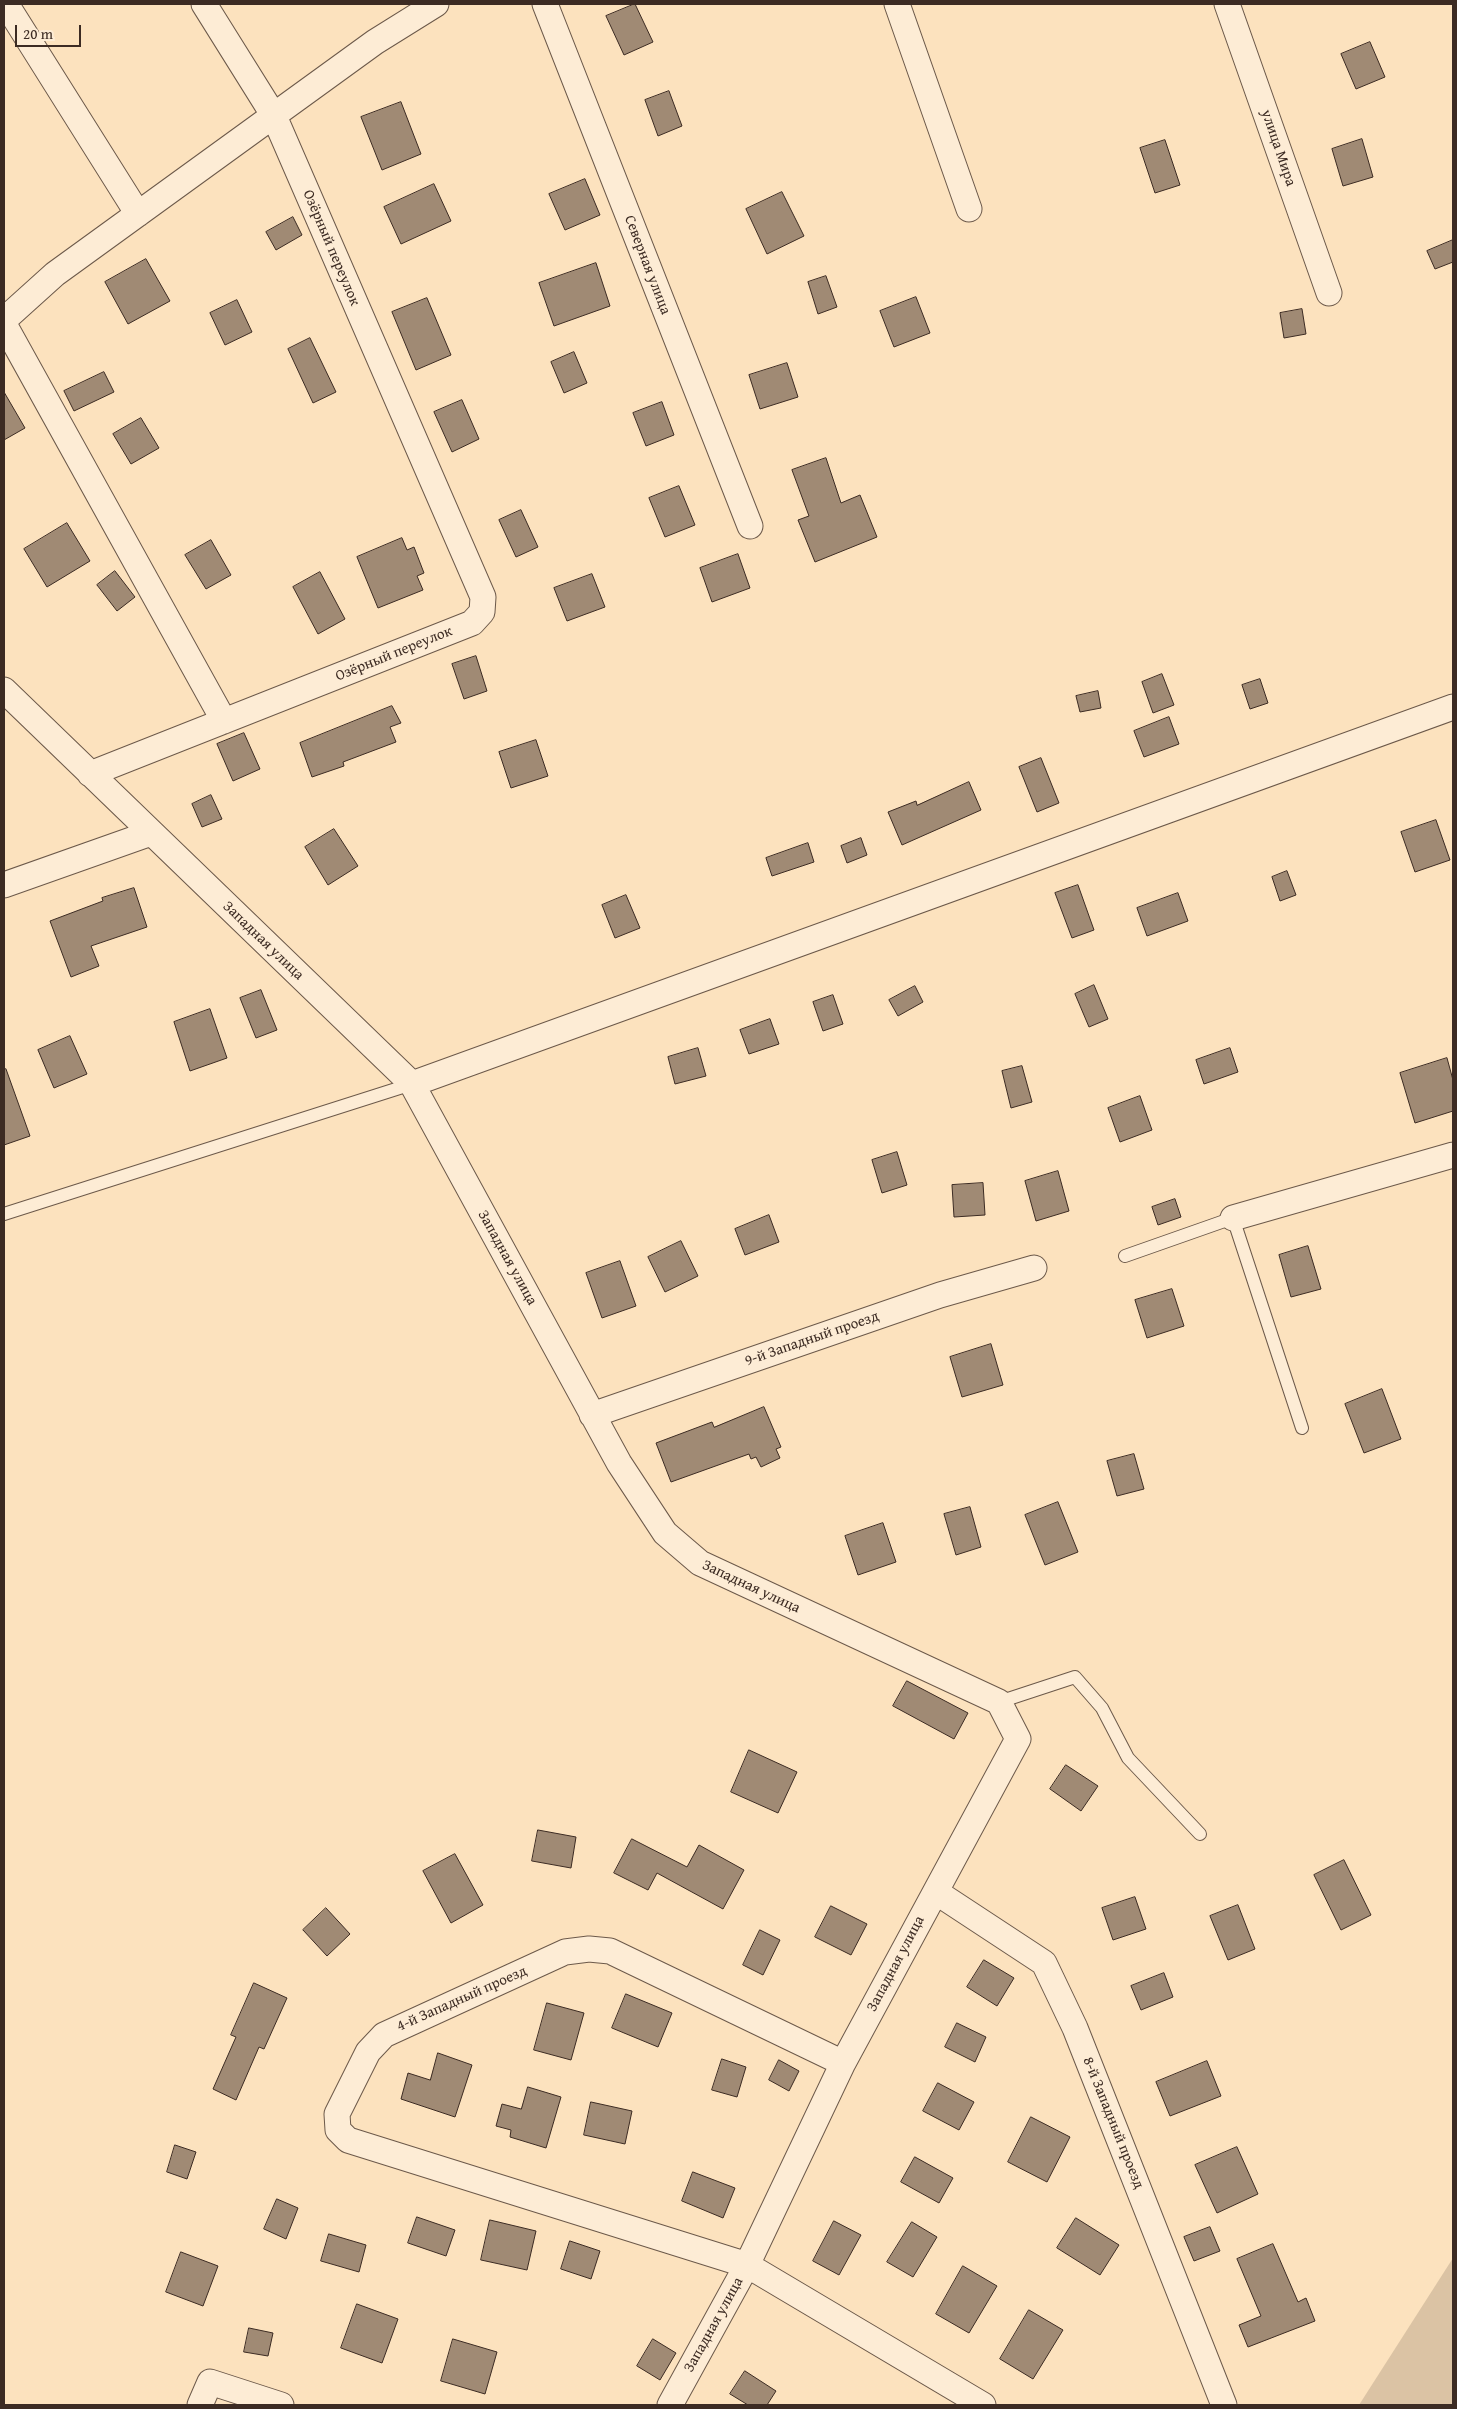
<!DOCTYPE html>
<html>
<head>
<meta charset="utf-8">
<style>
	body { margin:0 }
	#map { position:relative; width:1457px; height:2409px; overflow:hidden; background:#fce2be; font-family:"Gentium Book Plus",serif }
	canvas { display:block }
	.frame { position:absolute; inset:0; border:5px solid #3c2b23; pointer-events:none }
	.scale { position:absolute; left:15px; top:25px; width:66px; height:22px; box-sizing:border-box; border:2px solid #3c2b23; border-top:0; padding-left:6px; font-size:15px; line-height:18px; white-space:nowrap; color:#3c2b23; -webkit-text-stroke:4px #fdecd5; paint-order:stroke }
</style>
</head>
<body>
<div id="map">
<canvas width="1457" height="2409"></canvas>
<div class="frame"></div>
<div class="scale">20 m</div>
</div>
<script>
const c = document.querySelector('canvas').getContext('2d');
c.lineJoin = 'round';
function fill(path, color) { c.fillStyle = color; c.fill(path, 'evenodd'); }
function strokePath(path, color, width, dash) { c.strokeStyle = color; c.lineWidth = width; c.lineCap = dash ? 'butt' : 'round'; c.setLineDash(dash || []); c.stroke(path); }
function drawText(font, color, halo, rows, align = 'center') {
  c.font = font + ' "Gentium Book Plus",serif'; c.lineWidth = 4; c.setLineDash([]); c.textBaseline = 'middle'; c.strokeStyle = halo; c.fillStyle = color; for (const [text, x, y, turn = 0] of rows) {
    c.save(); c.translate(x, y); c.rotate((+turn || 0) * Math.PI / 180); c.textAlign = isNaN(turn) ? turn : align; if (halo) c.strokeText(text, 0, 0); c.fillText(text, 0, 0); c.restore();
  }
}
fill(new Path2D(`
	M 1453,2258 L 1453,2405 L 1359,2405 Z`), '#dbc3a4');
const building = new Path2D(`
	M 635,4 L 653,42 L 624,55 L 606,16 Z
	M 1370,42 L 1385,77 L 1356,89 L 1341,54 Z
	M 669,91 L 682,126 L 658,136 L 645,100 Z
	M 401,102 L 421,154 L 382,170 L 361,117 Z
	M 1362,139 L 1373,177 L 1343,186 L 1332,149 Z
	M 1165,140 L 1180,185 L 1155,193 L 1140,148 Z
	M 585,179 L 600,215 L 565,230 L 549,194 Z
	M 434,184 L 451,221 L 401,244 L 384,207 Z
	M 782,192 L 804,236 L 767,254 L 746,209 Z
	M 293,217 L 302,235 L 276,250 L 266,232 Z
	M 1453,240 L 1453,262 L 1435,269 L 1427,251 Z
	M 146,259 L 170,301 L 128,324 L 105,282 Z
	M 596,263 L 610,306 L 554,326 L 539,283 Z
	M 826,276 L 837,307 L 818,314 L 808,282 Z
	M 916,297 L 930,333 L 894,347 L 880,311 Z
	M 427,298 L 451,355 L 416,370 L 392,312 Z
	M 237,300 L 252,332 L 225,345 L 210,313 Z
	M 1302,309 L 1306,334 L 1284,338 L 1280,313 Z
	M 310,338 L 336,392 L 313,403 L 288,349 Z
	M 574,352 L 587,383 L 564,393 L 551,362 Z
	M 787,363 L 798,397 L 760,409 L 749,375 Z
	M 104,372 L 114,392 L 74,411 L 64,391 Z
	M 4,392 L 25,428 L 4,440 Z
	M 462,400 L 479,439 L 452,452 L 434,412 Z
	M 662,402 L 674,435 L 646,446 L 633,413 Z
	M 141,418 L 159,448 L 131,464 L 113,434 Z
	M 826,458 L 841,503 L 860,495 L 877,537 L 815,562 L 798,520 L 809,516 L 792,470 Z
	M 679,486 L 695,525 L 665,537 L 649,498 Z
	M 521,510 L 538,547 L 516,557 L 499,520 Z
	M 67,523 L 90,561 L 47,587 L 24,549 Z
	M 402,538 L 407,550 L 414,547 L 424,573 L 417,576 L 423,590 L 378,608 L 357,557 Z
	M 211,540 L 231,575 L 206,589 L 185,555 Z
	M 738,554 L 750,588 L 712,602 L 700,568 Z
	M 115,571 L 135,597 L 117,611 L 97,585 Z
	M 320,572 L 345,619 L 318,634 L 293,587 Z
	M 592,574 L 605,607 L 567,621 L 554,588 Z
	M 476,656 L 487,691 L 464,699 L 452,664 Z
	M 1162,674 L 1174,705 L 1153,713 L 1142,682 Z
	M 1260,679 L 1268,703 L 1250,709 L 1242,685 Z
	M 1098,691 L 1101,708 L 1080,712 L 1076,696 Z
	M 392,706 L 401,723 L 390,727 L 396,742 L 343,762 L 344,766 L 312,777 L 300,743 Z
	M 1169,717 L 1179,744 L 1144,757 L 1134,731 Z
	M 244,733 L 260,769 L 233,781 L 217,744 Z
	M 536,740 L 548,776 L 511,788 L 499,752 Z
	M 1041,758 L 1059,803 L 1037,812 L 1019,767 Z
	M 969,782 L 981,810 L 902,845 L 888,812 L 916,801 L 917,805 Z
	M 211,795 L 222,819 L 202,827 L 192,804 Z
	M 1436,820 L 1450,860 L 1415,872 L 1401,832 Z
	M 334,829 L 358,866 L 328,885 L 305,847 Z
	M 861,838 L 867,855 L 847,863 L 841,846 Z
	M 808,843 L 814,862 L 772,876 L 766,858 Z
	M 1287,871 L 1296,895 L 1280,901 L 1272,877 Z
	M 1078,885 L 1094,930 L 1072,938 L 1055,893 Z
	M 134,888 L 147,927 L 91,946 L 99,966 L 71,977 L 50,921 L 103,901 L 102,898 Z
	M 1178,893 L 1188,921 L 1147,936 L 1137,908 Z
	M 626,895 L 640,928 L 615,938 L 602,905 Z
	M 1094,985 L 1108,1019 L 1089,1027 L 1075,994 Z
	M 915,986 L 923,1002 L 898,1016 L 889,1000 Z
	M 261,990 L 277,1030 L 256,1038 L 240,998 Z
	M 833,995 L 843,1024 L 823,1031 L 813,1002 Z
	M 210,1009 L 227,1058 L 190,1071 L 174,1022 Z
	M 770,1019 L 779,1044 L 749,1054 L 740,1030 Z
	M 70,1036 L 87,1074 L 54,1088 L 38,1050 Z
	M 698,1048 L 706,1076 L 675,1084 L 668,1057 Z
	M 1230,1048 L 1238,1072 L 1204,1084 L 1196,1060 Z
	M 1447,1058 L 1453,1080 L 1453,1111 L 1415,1123 L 1400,1073 Z
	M 1022,1066 L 1032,1102 L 1011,1108 L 1002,1071 Z
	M 6,1069 L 30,1136 L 4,1145 L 4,1070 Z
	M 1140,1096 L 1152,1130 L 1120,1142 L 1108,1108 Z
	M 897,1152 L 907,1185 L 882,1193 L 872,1160 Z
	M 1058,1171 L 1069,1211 L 1036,1221 L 1025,1181 Z
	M 983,1183 L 985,1215 L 954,1217 L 952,1185 Z
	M 1175,1199 L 1181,1217 L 1158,1225 L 1152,1207 Z
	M 769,1215 L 779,1242 L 745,1255 L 735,1229 Z
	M 681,1241 L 698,1276 L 665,1292 L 648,1257 Z
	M 1308,1246 L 1321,1289 L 1291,1297 L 1279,1255 Z
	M 620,1261 L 636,1306 L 602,1318 L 586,1273 Z
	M 1172,1289 L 1184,1326 L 1147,1338 L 1135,1300 Z
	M 991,1344 L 1003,1385 L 962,1397 L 950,1357 Z
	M 1382,1389 L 1401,1439 L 1364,1453 L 1345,1404 Z
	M 764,1407 L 781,1447 L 776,1449 L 780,1458 L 761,1467 L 756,1457 L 751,1459 L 749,1454 L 671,1482 L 656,1443 L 712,1422 L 714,1427 Z
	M 1134,1454 L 1144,1489 L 1117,1496 L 1107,1461 Z
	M 1058,1502 L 1078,1552 L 1045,1565 L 1025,1515 Z
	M 970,1507 L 981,1547 L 956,1555 L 944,1514 Z
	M 883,1523 L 896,1562 L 858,1575 L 845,1536 Z
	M 907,1681 L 968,1713 L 954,1739 L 893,1706 Z
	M 749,1750 L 797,1772 L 778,1813 L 731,1792 Z
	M 1066,1765 L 1098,1786 L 1081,1811 L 1050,1789 Z
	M 538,1830 L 576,1837 L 571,1868 L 532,1861 Z
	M 632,1839 L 687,1867 L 699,1845 L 744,1870 L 723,1909 L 657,1873 L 648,1890 L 614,1873 Z
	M 455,1854 L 483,1905 L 451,1923 L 423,1871 Z
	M 1344,1860 L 1371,1915 L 1341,1930 L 1314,1875 Z
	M 1135,1897 L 1146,1929 L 1113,1940 L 1102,1908 Z
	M 1238,1905 L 1255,1949 L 1228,1960 L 1210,1916 Z
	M 831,1906 L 867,1924 L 851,1955 L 815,1937 Z
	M 326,1908 L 350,1934 L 327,1956 L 303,1930 Z
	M 760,1930 L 780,1940 L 763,1975 L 743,1965 Z
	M 984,1960 L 1014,1978 L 997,2006 L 967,1987 Z
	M 1164,1973 L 1173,1997 L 1141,2010 L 1131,1986 Z
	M 254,1983 L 287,1998 L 264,2049 L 259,2047 L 236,2100 L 213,2089 L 236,2037 L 231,2035 Z
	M 626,1994 L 672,2013 L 658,2047 L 612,2028 Z
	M 547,2003 L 584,2013 L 571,2060 L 534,2050 Z
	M 957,2023 L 986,2037 L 975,2062 L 945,2047 Z
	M 438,2053 L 472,2065 L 455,2117 L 401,2099 L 408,2073 L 430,2080 Z
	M 722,2059 L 746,2067 L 737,2097 L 712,2090 Z
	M 779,2060 L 799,2071 L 789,2091 L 769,2080 Z
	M 1207,2061 L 1221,2096 L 1170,2116 L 1156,2082 Z
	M 938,2083 L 974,2102 L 959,2130 L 923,2111 Z
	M 528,2087 L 561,2097 L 546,2148 L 510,2137 L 511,2130 L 496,2126 L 502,2104 L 521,2109 Z
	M 591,2102 L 632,2111 L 625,2144 L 584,2135 Z
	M 1031,2117 L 1070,2137 L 1047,2182 L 1008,2162 Z
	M 175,2145 L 196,2152 L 187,2179 L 167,2172 Z
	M 1237,2147 L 1258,2194 L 1217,2213 L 1195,2165 Z
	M 915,2157 L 953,2178 L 939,2203 L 901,2182 Z
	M 693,2172 L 735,2188 L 723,2218 L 682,2201 Z
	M 277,2199 L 298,2208 L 286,2239 L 264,2229 Z
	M 417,2217 L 455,2230 L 446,2256 L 408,2243 Z
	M 1076,2218 L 1119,2245 L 1100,2275 L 1057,2248 Z
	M 490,2220 L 536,2231 L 527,2270 L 481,2260 Z
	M 834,2221 L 861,2235 L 839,2275 L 813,2261 Z
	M 912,2222 L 937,2237 L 913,2277 L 887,2262 Z
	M 1210,2227 L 1220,2251 L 1194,2261 L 1184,2237 Z
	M 329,2234 L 366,2245 L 359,2272 L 321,2261 Z
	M 570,2241 L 600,2251 L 591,2279 L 561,2269 Z
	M 1273,2244 L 1298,2302 L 1306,2298 L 1315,2321 L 1248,2347 L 1239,2325 L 1261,2316 L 1237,2259 Z
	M 181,2252 L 218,2266 L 203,2306 L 166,2292 Z
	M 963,2266 L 997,2286 L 969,2333 L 936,2314 Z
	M 357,2304 L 398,2319 L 382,2363 L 341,2348 Z
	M 1029,2310 L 1063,2330 L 1033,2379 L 1000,2359 Z
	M 249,2328 L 273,2333 L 268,2356 L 244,2352 Z
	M 453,2339 L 497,2352 L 485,2394 L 441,2381 Z
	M 653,2339 L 676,2353 L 660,2380 L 637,2366 Z
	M 745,2371 L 776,2391 L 767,2405 L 748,2405 L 730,2394 Z`);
fill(building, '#a08a74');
strokePath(building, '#3c2b23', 1);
const lane = new Path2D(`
	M 4,1214 L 412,1084
	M 1125,1256 L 1233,1218 L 1302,1428
	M 999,1702 L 1075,1677 L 1102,1708 L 1128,1758 L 1200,1834`);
const street = new Path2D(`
	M 6,4 L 138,214
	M 545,4 L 750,526
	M 897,4 L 969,209
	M 1227,4 L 1329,293
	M 4,320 L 55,274 L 375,42 L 436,4
	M 4,324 L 224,721
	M 4,690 L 412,1084 L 619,1463 L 665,1533 L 700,1563 L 999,1702 L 1018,1739 L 843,2063 L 747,2265 L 670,2405
	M 90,774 L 472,623 L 482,612 L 483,597 L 274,116 L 204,4
	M 4,885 L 151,833
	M 412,1084 L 1453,707
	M 1233,1218 L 1453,1155
	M 592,1415 L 940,1295 L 1034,1268
	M 936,1892 L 1044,1963 L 1075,2028 L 1224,2405
	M 843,2063 L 610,1951 L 589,1949 L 565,1952 L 384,2035 L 368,2052 L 337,2114 L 338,2130 L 348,2140 L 747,2265 L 983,2405
	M 200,2405 L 210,2382 L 281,2405`);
strokePath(lane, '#6c594a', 14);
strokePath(street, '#6c594a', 27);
strokePath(lane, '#fdecd5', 12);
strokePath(street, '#fdecd5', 25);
drawText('15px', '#3c2b23', '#fdecd5', [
	["улица Мира",1278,148,71],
	["Озёрный переулок",331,248,67],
	["Северная улица",647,265,69],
	["Озёрный переулок",394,654,-22],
	["Западная улица",263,941,44],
	["Западная улица",507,1258,61],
	["9-й Западный проезд",812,1339,-19],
	["Западная улица",751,1587,25],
	["Западная улица",896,1964,-62],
	["4-й Западный проезд",462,1999,-24],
	["8-й Западный проезд",1113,2123,68],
	["Западная улица",714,2325,-61]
]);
</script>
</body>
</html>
